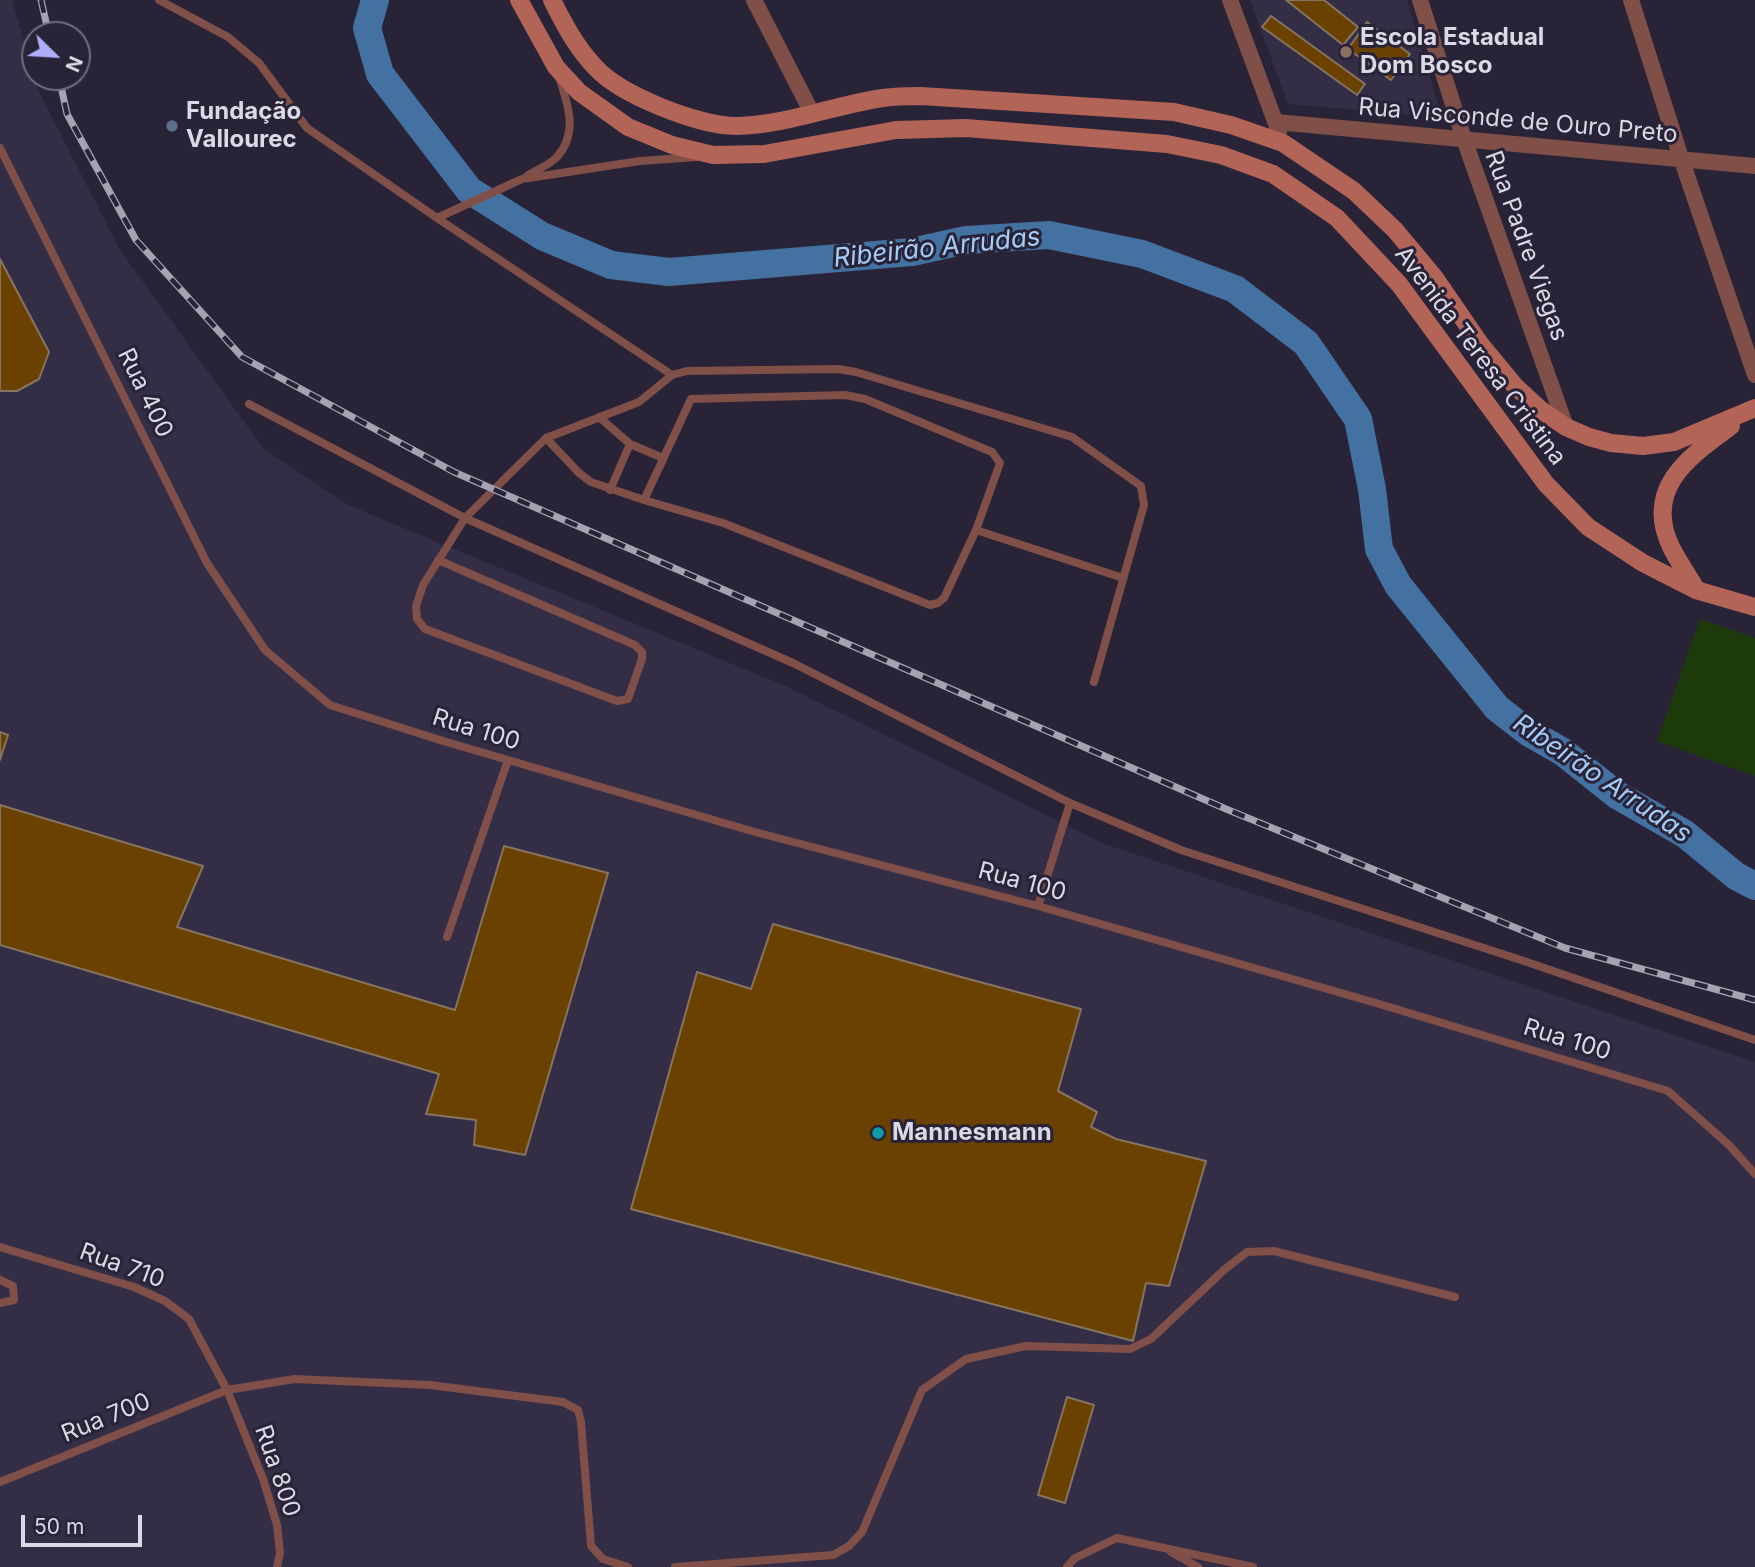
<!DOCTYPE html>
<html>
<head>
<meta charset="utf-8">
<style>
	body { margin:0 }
	#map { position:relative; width:1755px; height:1567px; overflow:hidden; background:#292338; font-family:Inter,sans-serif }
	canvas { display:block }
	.north { position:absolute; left:21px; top:21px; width:70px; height:70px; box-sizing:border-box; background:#292338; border:2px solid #716c7e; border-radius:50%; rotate:114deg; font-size:19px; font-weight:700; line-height:28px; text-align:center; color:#dcd9e7 }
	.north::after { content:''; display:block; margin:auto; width:24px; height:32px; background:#aeaefa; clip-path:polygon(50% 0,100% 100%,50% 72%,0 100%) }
	.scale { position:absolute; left:21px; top:1515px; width:121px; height:32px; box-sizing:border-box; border:4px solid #dcd9e7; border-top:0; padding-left:9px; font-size:21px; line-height:24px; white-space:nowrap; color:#dcd9e7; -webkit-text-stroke:5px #292338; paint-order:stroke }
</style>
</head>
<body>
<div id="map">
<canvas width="1755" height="1567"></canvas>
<div class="north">N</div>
<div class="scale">50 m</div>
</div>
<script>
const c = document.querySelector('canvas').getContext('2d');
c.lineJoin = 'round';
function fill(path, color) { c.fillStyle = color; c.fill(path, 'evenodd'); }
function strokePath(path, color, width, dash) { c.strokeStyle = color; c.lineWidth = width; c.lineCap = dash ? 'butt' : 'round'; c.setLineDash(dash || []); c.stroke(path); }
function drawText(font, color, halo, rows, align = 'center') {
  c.font = font + ' Inter,sans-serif'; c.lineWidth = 6; c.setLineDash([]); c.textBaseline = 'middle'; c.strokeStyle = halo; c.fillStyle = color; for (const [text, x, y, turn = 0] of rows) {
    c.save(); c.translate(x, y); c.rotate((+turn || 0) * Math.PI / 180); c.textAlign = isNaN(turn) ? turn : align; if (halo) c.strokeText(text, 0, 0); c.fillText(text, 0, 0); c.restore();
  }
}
fill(new Path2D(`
	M 0,0 L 12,0 L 39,92 L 120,250 L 264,449 L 348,505 L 790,688 L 1102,843 L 1755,1062 L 1755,1567 L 0,1567 Z
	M 1250,0 L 1407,0 L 1442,117 L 1288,104 Z`), '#332d46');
fill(new Path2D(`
	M 1700,619 L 1755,638 L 1755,776 L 1657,741 Z`), '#1d3b0a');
strokePath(new Path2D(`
	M 375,0 L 367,28 L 380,74 L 469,190 L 542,236 L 611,265 L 669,272 L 912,252 L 966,240 L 1049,235 L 1142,254 L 1235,289 L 1306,343 L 1358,419 L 1372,489 L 1379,549 L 1398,585 L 1497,708 L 1528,732 L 1563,752 L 1617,795 L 1685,834 L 1736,876 L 1755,886`), '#4372a2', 28);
const building = new Path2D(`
	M 1286,0 L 1324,0 L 1358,27 L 1343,45 Z
	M 1271,16 L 1365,84 L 1357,95 L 1262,27 Z
	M 1367,22 L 1410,54 L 1391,80 L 1348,49 Z
	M 0,259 L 49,352 L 39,379 L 17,391 L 0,391 Z
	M 0,732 L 8,735 L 0,760 Z
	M 0,805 L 203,866 L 177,927 L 455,1010 L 504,846 L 608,873 L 525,1155 L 474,1145 L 476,1120 L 426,1114 L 439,1074 L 0,945 Z
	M 773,924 L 961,977 L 1081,1009 L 1058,1091 L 1097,1112 L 1091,1127 L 1116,1139 L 1206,1161 L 1169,1286 L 1146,1283 L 1133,1341 L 631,1209 L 697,972 L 751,989 Z
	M 1067,1397 L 1094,1405 L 1065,1503 L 1038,1495 Z`);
fill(building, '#6b4100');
strokePath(building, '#877460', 2);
strokePath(new Path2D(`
	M 159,0 L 228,37 L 259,63 L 307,128 L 437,218 L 672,375
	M 0,148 L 207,563 L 265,650 L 330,705 L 443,741 L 755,832 L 1038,906 L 1376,1003 L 1668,1091 L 1729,1145 L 1755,1174
	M 527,176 C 536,170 549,165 556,158 C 579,134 568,104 559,77
	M 437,218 L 522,179 L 640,161 L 697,157
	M 845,395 L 865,399 L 992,452 L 1000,463 L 976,530 L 944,598 L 938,603 L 930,605 L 723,523 L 644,500 L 691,399 Z
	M 249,404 L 465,518 L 793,663 L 1070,803 L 1181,850 L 1521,960 L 1755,1040
	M 599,417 L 630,444 L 663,458
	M 546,438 L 579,473 L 591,482 L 644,500
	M 610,490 L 630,444
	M 976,530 L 1123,578
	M 438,560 L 635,645 L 642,652 L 642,659 L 628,699 L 617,701 L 425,629 L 417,619 L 416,606 L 423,585 L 465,518 L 546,438 L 639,402 L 672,375 L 687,371 L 838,369 L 856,372 L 1072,437 L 1141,486 L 1144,505 L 1094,682
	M 1038,906 L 1070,803
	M 447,937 L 508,760
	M 0,1247 L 134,1287 L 165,1301 L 189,1319 L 227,1390 L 263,1479 L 277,1525 L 280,1553 L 277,1567
	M 0,1280 L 13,1286 L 14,1300 L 0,1303
	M 0,1482 L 227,1390 L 295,1379 L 430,1385 L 563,1402 L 578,1410 L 581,1422 L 591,1546 L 603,1559 L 628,1567
	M 1171,1552 L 1198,1567
	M 675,1567 L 833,1555 L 849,1546 L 862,1532 L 922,1390 L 966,1359 L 1026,1346 L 1130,1349 L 1151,1339 L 1225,1269 L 1247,1252 L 1274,1251 L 1455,1297
	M 1067,1567 L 1075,1558 L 1117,1538 L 1253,1567`), '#804f47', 8);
strokePath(new Path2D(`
	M 754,0 L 812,113
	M 1230,0 L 1279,132
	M 1420,0 L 1464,139 L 1566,427
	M 1631,0 L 1681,158 L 1755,375
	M 1276,122 L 1755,166`), '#804f47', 16);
strokePath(new Path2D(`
	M 519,0 L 556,67 L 579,92 L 628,127 L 672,145 L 713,155 L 764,154 L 896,130 L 966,128 L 1167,144 L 1221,155 L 1273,174 L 1337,218 L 1399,284 L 1546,484 L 1588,527 L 1643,563 L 1696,590 L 1755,607
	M 552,0 C 564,24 576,47 595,67 C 620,95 699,126 736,126 C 786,125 835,105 883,98 C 896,96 909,96 921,96 L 1174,112 L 1231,125 L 1283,143 L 1354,191 L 1395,230 L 1435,278 L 1481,345 L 1515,386 L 1541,410 L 1566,427 L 1589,437 L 1611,443 L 1643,446 L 1674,442 L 1755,408
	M 1696,589 C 1688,575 1678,561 1671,547 C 1643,488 1689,457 1731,426`), '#b26457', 18);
const rail = new Path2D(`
	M 41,0 L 49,35
	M 59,77 L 67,114 L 136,240 L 242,357 L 454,472 L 1226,809 L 1565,948 L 1755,1000`);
strokePath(rail, '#a5a2b2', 7);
strokePath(rail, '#292338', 4.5, [13]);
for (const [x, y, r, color] of [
	[1346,52,7,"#8d6e63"],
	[172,126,7,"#5c6f8a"],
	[878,1133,7,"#0f9aa8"]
]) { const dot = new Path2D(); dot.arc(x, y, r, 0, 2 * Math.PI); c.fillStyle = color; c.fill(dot); strokePath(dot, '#292338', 2.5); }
drawText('bold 24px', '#dcd9e7', '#292338', [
	["Escola Estadual",1360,38],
	["Dom Bosco",1360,66],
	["Fundação",186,112],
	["Vallourec",186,140],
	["Mannesmann",892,1133]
], 'left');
drawText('24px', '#dcd9e7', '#292338', [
	["Rua Visconde de Ouro Preto",1518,121,5],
	["Rua Padre Viegas",1526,246,70],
	["Avenida Teresa Cristina",1480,356,53],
	["Rua 400",145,393,64],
	["Rua 100",476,730,17],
	["Rua 100",1022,882,15],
	["Rua 100",1567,1040,17],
	["Rua 710",122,1266,20],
	["Rua 700",106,1418,-22],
	["Rua 800",277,1471,71]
]);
drawText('italic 26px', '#a5ccf6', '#292338', [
	["Ribeirão Arrudas",937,248,-6],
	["Ribeirão Arrudas",1602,779,34]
]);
</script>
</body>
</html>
